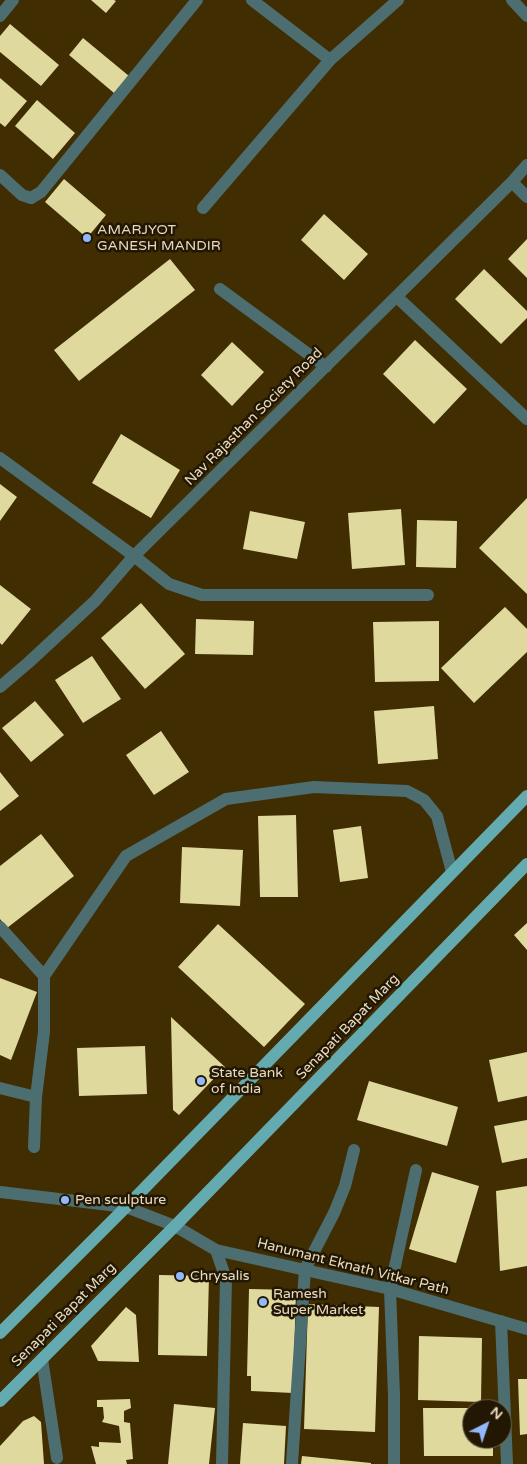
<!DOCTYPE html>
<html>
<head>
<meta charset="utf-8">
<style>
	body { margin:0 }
	#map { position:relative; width:527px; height:1464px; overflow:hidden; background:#402d02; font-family:"Varela Round",sans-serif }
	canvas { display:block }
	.north { position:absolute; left:462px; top:1399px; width:50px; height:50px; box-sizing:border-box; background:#211702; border:1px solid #71654e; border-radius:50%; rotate:41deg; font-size:14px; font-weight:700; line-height:20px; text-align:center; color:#e9dac0 }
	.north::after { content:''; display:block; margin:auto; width:18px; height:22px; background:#93b7fd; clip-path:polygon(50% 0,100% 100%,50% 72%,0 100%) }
</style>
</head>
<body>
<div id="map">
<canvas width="527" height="1464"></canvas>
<div class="north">N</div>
</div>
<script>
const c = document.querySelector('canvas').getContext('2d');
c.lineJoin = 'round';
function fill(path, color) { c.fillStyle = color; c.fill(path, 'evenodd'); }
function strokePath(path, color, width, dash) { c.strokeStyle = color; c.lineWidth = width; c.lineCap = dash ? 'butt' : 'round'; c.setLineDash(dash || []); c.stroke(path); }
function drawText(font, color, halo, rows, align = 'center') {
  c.font = font + ' "Varela Round",sans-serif'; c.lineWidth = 5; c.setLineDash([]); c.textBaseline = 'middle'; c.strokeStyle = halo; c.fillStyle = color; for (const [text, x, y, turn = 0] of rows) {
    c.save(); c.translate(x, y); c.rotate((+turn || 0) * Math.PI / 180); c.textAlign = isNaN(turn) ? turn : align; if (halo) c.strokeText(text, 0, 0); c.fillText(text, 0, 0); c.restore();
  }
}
fill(new Path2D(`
	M 91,0 L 114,0 L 116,1 L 106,13 Z
	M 10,24 L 59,65 L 41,86 L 0,52 L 0,36 Z
	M 83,38 L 129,76 L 114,93 L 69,55 Z
	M 0,78 L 27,101 L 5,127 L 0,123 Z
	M 37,100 L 75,133 L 53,159 L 15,126 Z
	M 64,179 L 106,215 L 87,238 L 45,202 Z
	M 324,214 L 368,254 L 344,280 L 301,240 Z
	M 527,239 L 527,278 L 508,259 Z
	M 170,259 L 195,290 L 79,381 L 54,350 Z
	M 484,269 L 527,311 L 527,318 L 501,344 L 455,299 Z
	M 415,340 L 467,389 L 434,424 L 383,374 Z
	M 232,342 L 264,372 L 232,406 L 201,375 Z
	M 121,434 L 180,470 L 151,518 L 92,483 Z
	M 0,484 L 17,497 L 0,521 Z
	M 527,498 L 527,594 L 479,548 Z
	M 401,509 L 405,565 L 352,569 L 348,513 Z
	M 250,511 L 305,522 L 297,559 L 243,549 Z
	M 417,520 L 457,521 L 456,568 L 416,567 Z
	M 0,585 L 31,609 L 2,645 L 0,643 Z
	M 141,603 L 185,654 L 145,689 L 101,638 Z
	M 505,607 L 527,629 L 527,652 L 474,703 L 441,668 Z
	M 196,619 L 254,621 L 253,655 L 195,654 Z
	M 439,621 L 439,681 L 375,682 L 373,622 Z
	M 92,656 L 121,699 L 83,723 L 55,680 Z
	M 35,701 L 64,735 L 31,762 L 2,728 Z
	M 434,706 L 438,759 L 378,764 L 374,711 Z
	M 161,731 L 189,772 L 154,795 L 126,755 Z
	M 0,772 L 19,796 L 0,811 Z
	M 296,815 L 298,897 L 260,897 L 258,816 Z
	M 361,826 L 368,878 L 340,882 L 333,830 Z
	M 41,834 L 74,876 L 7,928 L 0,919 L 0,866 Z
	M 182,847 L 243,850 L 240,906 L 180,903 Z
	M 527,923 L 527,950 L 514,935 Z
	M 218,924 L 305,1004 L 264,1047 L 178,967 Z
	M 0,978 L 37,992 L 11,1060 L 0,1055 Z
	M 171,1017 L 225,1067 L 179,1115 L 173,1110 Z
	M 145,1046 L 147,1094 L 79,1096 L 77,1048 Z
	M 527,1052 L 527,1096 L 498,1102 L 489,1060 Z
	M 369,1081 L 458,1107 L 447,1146 L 357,1120 Z
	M 527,1120 L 527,1158 L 502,1163 L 494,1126 Z
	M 432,1172 L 479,1186 L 456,1263 L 409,1249 Z
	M 527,1186 L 527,1266 L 500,1271 L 496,1191 Z
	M 159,1275 L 209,1276 L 207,1356 L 158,1355 Z
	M 249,1289 L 296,1290 L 293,1393 L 251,1391 L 251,1376 L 247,1376 Z
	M 308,1304 L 379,1307 L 375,1432 L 304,1429 Z
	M 126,1307 L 136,1315 L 139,1362 L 98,1361 L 91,1346 Z
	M 419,1336 L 482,1338 L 481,1402 L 418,1400 Z
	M 518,1379 L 527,1379 L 527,1434 L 520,1435 Z
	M 130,1399 L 131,1408 L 124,1411 L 124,1422 L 130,1423 L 133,1459 L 126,1460 L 127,1464 L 96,1464 L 91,1446 L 99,1447 L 99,1442 L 121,1443 L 119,1426 L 102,1422 L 104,1418 L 103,1407 L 97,1407 L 97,1400 Z
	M 174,1404 L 215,1408 L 209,1464 L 168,1464 Z
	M 423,1408 L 472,1408 L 472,1439 L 493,1439 L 493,1456 L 424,1456 Z
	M 34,1416 L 41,1422 L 44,1464 L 0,1464 L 0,1446 L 23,1421 Z
	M 243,1423 L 286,1426 L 284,1464 L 240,1464 Z
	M 302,1456 L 371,1463 L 371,1464 L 301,1464 Z`), '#dfd99e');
strokePath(new Path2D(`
	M 252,0 L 330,60
	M 512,0 L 527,16
	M 0,16 L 13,0
	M 512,182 L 527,197
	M 31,198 L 41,192 L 197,0
	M 203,208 L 330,60 L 398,0
	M 220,289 L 326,367
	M 397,297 L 527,419
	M 0,458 L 134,556 L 169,584 L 202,595 L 428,595
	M 0,687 L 28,663 L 95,601 L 134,556 L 512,182 L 527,165
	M 0,927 L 44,976 L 126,856 L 226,799 L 314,787 L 407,791 L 424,800 L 437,816 L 452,872
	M 0,1088 L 36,1097
	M 34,1147 L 36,1097 L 44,1032 L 44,976
	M 216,1250 L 226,1279 L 222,1464
	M 501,1321 L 507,1464
	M 42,1359 L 57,1458
	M 292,1464 L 305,1269 L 334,1213 L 345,1186 L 354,1150
	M 394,1464 L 394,1395 L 390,1289 L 416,1170`), '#4d6e71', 12);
strokePath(new Path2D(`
	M 0,175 L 22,195 L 31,198
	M 0,1192 L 126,1207 L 175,1226 L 216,1250 L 390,1289 L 527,1329`), '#4d6e71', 12);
strokePath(new Path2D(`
	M 0,1333 L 126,1207 L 527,796
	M 0,1401 L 175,1226 L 527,864`), '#64abb1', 12);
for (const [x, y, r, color] of [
	[87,238,5,"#93b7fd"],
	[201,1081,5,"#93b7fd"],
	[65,1200,5,"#93b7fd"],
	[180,1276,5,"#93b7fd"],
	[263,1302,5,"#93b7fd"]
]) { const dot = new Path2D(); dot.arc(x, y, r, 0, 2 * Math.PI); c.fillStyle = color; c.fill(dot); strokePath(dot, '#211702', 2); }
drawText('14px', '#e9dac0', '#211702', [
	["AMARJYOT",97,230],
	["GANESH MANDIR",97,246],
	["State Bank",211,1073],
	["of India",211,1089],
	["Pen sculpture",75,1200],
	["Chrysalis",190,1276],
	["Ramesh",273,1294],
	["Super Market",273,1310]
], 'left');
drawText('14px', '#e9dac0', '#211702', [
	["Nav Rajasthan Society Road",254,417,-45],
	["Senapati Bapat Marg",348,1027,-46],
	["Hanumant Eknath Vitkar Path",353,1267,14],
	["Senapati Bapat Marg",64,1315,-45]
]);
</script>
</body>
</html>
